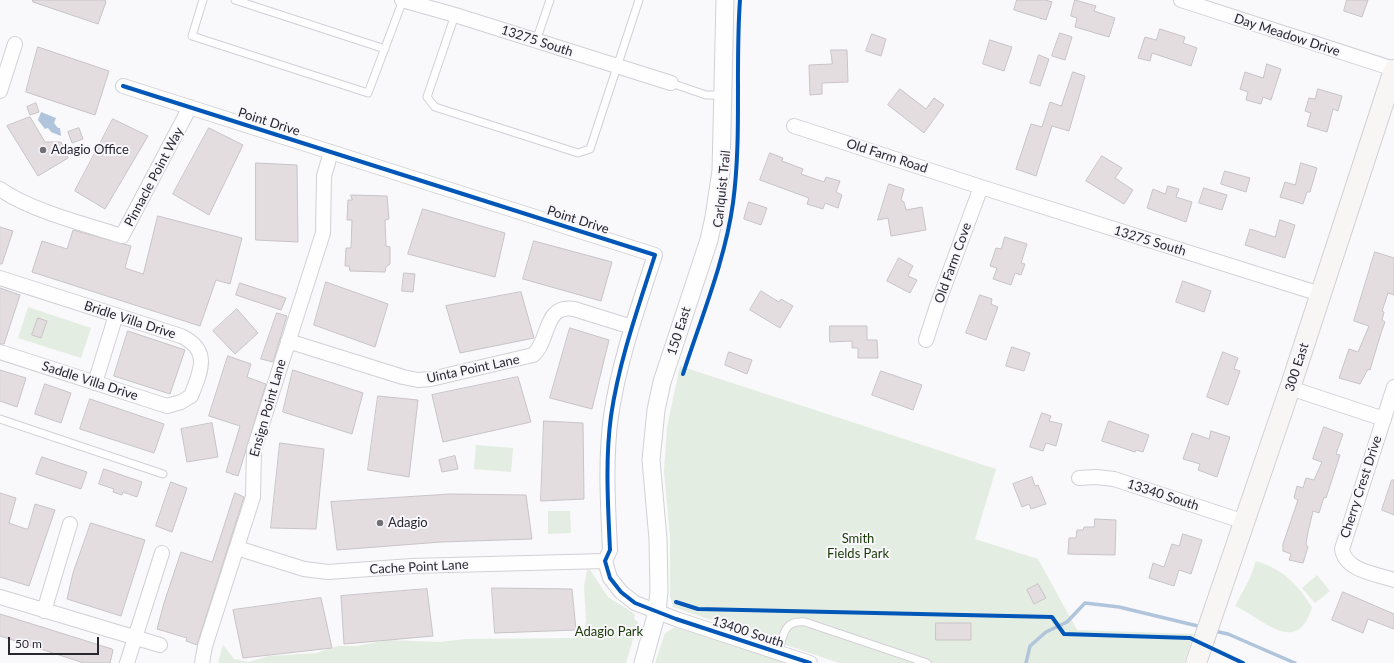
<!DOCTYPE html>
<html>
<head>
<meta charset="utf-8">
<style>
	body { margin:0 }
	#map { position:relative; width:1394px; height:663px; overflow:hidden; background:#f9f8fb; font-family:Lato,sans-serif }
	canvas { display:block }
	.scale { position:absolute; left:8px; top:637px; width:91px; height:18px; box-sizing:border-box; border:2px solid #292730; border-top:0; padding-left:5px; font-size:12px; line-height:14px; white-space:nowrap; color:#292730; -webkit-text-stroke:3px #f8f7fc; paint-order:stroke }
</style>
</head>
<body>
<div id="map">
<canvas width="1394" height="663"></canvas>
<div class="scale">50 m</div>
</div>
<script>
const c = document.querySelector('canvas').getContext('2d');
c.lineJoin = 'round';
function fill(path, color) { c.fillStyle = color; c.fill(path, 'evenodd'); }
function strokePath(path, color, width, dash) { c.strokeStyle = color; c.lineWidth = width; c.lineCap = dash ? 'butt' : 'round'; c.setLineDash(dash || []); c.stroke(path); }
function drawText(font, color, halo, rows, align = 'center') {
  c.font = font + ' Lato,sans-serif'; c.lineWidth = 4; c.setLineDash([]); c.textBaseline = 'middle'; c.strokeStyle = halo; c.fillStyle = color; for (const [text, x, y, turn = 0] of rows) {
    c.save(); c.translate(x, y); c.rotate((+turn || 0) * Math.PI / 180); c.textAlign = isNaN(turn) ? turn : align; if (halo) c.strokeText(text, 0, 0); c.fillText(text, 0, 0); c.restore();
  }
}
fill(new Path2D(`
	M 28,307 L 91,328 L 81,358 L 18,338 Z
	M 680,366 L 996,469 L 975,539 L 1038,559 L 1077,630 L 1194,634 L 1184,663 L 839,663 L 673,607 L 670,596 L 670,537 L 664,471 L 667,427 Z
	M 476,445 L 513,448 L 511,472 L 474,469 Z
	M 548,511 L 570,511 L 571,533 L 548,534 Z
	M 1256,561 C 1284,570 1295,582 1312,607 C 1297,658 1263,618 1235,606 L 1250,578 Z
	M 587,570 L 590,570 L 608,597 L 635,614 L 634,619 L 638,622 L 626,663 L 218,663 L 223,645 L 234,659 L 249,662 L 269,656 L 316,653 L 338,646 L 357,646 L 388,640 L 440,642 L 466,639 L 576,638 L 583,633 L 586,621 L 584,586 Z
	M 1317,575 L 1330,591 L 1315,603 L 1302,588 Z
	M 675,627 L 684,630 L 786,663 L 655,663 L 665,633 Z`), '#e4ede1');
fill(new Path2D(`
	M 41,112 L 56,118 L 54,123 L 58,128 L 60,128 L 61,136 L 51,132 L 48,128 L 45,129 L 38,120 Z`), '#b0c4dc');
strokePath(new Path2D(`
	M 1214,631 L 1228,634 L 1295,663
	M 1026,663 L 1030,646 L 1046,632 L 1067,622 L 1085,603 L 1119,607 L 1202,627`), '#b0c4dc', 3.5);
const building = new Path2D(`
	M 33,0 L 105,0 L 106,2 L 98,24 L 33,2 Z
	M 1017,0 L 1046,0 L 1052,2 L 1046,20 L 1014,10 Z
	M 1075,0 L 1096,6 L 1094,11 L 1115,18 L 1109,37 L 1075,27 L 1077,18 L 1071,16 Z
	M 1347,0 L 1368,0 L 1362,17 L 1344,11 Z
	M 1160,29 L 1185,37 L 1183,43 L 1197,48 L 1191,66 L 1152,53 L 1150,61 L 1138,58 L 1145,37 L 1156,40 Z
	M 1060,33 L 1072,37 L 1065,60 L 1052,56 Z
	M 872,34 L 886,39 L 881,56 L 866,51 Z
	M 990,40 L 1012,47 L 1004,71 L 983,64 Z
	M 38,47 L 109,71 L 95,115 L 26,92 Z
	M 831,50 L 847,50 L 848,82 L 822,83 L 822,94 L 810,95 L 809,65 L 832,64 Z
	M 1039,55 L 1049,59 L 1040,86 L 1030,83 Z
	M 1267,64 L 1281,69 L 1271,100 L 1263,97 L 1261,104 L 1246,100 L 1248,92 L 1240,89 L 1245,72 L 1263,78 Z
	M 1073,72 L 1085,76 L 1069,131 L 1052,126 L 1036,176 L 1016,169 L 1031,124 L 1042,127 L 1050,102 L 1061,106 Z
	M 900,89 L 926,109 L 934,98 L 944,105 L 924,133 L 888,105 Z
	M 1318,89 L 1342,96 L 1338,111 L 1333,109 L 1327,132 L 1307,126 L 1311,113 L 1305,111 L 1309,98 L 1315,99 Z
	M 36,103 L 39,112 L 30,115 L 27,107 Z
	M 30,117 L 45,142 L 61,142 L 68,158 L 38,176 L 7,126 Z
	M 113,119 L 148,136 L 105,209 L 75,191 Z
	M 79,128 L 83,139 L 72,143 L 68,132 Z
	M 209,128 L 243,145 L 209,215 L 173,194 Z
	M 770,153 L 783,158 L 782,161 L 803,169 L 801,174 L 824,182 L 826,177 L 840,181 L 836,192 L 842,195 L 838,208 L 825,203 L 823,209 L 807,204 L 809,198 L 760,180 Z
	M 1102,156 L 1122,168 L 1115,178 L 1133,190 L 1124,204 L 1086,181 Z
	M 256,163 L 297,165 L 298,242 L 256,240 Z
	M 1301,163 L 1317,168 L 1310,192 L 1307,192 L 1303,204 L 1280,197 L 1285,182 L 1295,185 Z
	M 1225,171 L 1250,178 L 1246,192 L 1221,184 Z
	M 889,184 L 904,189 L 901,200 L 904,202 L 906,210 L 922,207 L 926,230 L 891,236 L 888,218 L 878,220 Z
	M 1168,186 L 1179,189 L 1176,197 L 1192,202 L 1186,222 L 1147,208 L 1153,189 L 1165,194 Z
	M 1204,188 L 1227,195 L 1222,210 L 1199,203 Z
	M 351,195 L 387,196 L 389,219 L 385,220 L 386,246 L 390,247 L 390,264 L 386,267 L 385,272 L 350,271 L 349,266 L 345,266 L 346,248 L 351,248 L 352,220 L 347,220 L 348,200 L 352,200 Z
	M 749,202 L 767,208 L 761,225 L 744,219 Z
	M 423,209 L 505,233 L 495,277 L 408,254 Z
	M 158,216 L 242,238 L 230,284 L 216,280 L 200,326 L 32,272 L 42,241 L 67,249 L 73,230 L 131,246 L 125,268 L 143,274 Z
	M 1280,220 L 1295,225 L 1285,258 L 1245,245 L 1250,229 L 1275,237 Z
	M 0,227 L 13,231 L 2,264 L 0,264 Z
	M 1005,237 L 1027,244 L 1021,263 L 1025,264 L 1021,275 L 1015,273 L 1011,285 L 993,279 L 997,268 L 990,266 L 996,248 L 1001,249 Z
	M 534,241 L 612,262 L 601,301 L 523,279 Z
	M 1375,252 L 1394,258 L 1394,295 L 1388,293 L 1382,311 L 1384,312 L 1382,320 L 1385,322 L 1381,333 L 1370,370 L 1368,369 L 1360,384 L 1339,378 L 1349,349 L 1358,352 L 1369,326 L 1354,321 Z
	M 899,258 L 913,266 L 908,276 L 917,280 L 910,293 L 887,281 Z
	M 404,273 L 415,274 L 413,292 L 402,291 Z
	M 1183,281 L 1211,291 L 1204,312 L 1176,302 Z
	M 326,282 L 388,304 L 375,347 L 314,325 Z
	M 240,283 L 286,298 L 281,310 L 236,295 Z
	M 0,288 L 20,295 L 4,344 L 0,344 Z
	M 761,291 L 779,302 L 781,299 L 793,306 L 780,328 L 750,310 Z
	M 521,292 L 534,338 L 460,353 L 446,306 Z
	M 980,295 L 992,299 L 991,304 L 998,307 L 986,340 L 966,333 Z
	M 237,309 L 258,333 L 235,354 L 213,331 Z
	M 277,313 L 287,316 L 273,362 L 261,359 Z
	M 38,318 L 47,321 L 41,338 L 32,335 Z
	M 830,326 L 867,326 L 867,340 L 877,340 L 878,358 L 858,358 L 858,348 L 852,348 L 852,341 L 830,342 Z
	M 570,328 L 609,340 L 592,409 L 550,398 Z
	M 128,331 L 185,350 L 170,394 L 114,376 Z
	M 1012,347 L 1030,353 L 1024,371 L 1006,366 Z
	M 729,352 L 752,360 L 747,374 L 725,365 Z
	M 1223,352 L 1238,358 L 1234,369 L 1240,371 L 1228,405 L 1207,397 Z
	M 228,356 L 251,364 L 247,377 L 266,384 L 238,476 L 226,472 L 240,426 L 209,416 Z
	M 0,370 L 26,378 L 17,407 L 0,401 Z
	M 293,370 L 363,393 L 352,434 L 283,412 Z
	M 881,371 L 922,385 L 913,410 L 872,395 Z
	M 518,377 L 531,422 L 443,442 L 432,395 Z
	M 45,384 L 71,393 L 61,423 L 35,414 Z
	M 378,396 L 418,400 L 409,477 L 368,470 Z
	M 90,399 L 164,424 L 154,453 L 80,429 Z
	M 1042,413 L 1051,416 L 1049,421 L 1062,424 L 1056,446 L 1046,443 L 1043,451 L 1030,447 Z
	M 544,421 L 583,423 L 584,499 L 541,501 Z
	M 1109,421 L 1149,435 L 1143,452 L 1136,450 L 1135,452 L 1102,441 Z
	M 212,423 L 218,457 L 187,462 L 181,429 Z
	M 1324,427 L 1343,434 L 1336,454 L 1340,455 L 1326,498 L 1324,497 L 1319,513 L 1313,511 L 1308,532 L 1306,544 L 1308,547 L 1303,563 L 1289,560 L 1291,554 L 1283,551 L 1283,544 L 1298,500 L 1294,498 L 1297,486 L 1303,488 L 1306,478 L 1314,480 L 1322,462 L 1313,459 Z
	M 1211,431 L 1230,437 L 1217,477 L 1198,470 L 1200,464 L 1183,459 L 1192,433 L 1209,439 Z
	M 280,443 L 324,449 L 316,529 L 271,528 Z
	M 455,456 L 458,469 L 442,472 L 439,460 Z
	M 42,457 L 87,472 L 81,489 L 36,474 Z
	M 104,469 L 142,482 L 137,497 L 123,492 L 122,495 L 113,492 L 114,489 L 99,484 Z
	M 1032,477 L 1035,486 L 1038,485 L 1046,504 L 1031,509 L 1029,504 L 1022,507 L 1013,484 Z
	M 1392,480 L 1394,480 L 1394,515 L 1382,510 Z
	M 171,482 L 187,488 L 172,532 L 156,526 Z
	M 0,493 L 16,498 L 9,523 L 26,529 L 28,529 L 35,504 L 55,510 L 29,586 L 0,577 Z
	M 235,493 L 244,497 L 197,645 L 186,641 L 187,638 L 157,629 L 164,603 L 181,552 L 212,562 Z
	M 451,494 L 526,495 L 532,539 L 441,542 L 337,550 L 331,502 Z
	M 1095,519 L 1116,520 L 1115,555 L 1068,554 L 1069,538 L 1076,538 L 1077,530 L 1083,530 L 1084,527 L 1094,527 Z
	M 91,523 L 145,540 L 121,616 L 67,599 L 73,573 Z
	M 1183,534 L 1202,540 L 1191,574 L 1179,570 L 1174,586 L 1149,578 L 1153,563 L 1164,567 L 1172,544 L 1179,546 Z
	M 1038,584 L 1046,598 L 1034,604 L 1027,590 Z
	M 492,588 L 572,589 L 576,630 L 495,633 Z
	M 427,589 L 433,636 L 344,644 L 341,596 Z
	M 1343,592 L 1394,614 L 1394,629 L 1368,619 L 1363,633 L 1332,620 Z
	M 321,598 L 332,648 L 243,658 L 233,610 Z
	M 0,614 L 112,649 L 113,650 L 110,663 L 84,663 L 0,636 Z
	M 936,623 L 971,623 L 971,640 L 936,640 Z`);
fill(building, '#e3dde0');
strokePath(building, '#c8c3c6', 1);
const service = new Path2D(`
	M 203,0 L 192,36 L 368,93 L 403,0
	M 235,0 L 385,49
	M 455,15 L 427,97 L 435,107 L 578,153 L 590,149 L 639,0
	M 536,41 L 550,0
	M 671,83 L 706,95 L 723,95
	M 0,419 L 163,474
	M 778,652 C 784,635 783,620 805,622 L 927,663`);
const minor = new Path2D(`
	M 402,0 L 455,15 L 671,83
	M 1181,0 L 1394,69
	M 123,86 L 655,255 C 638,308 619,361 611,416 C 605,460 608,506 610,550 L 605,561 L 610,578 L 621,592 L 635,603 L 676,619 L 810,663
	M 0,91 L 15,44
	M 794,126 L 981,187 L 1320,294
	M 0,189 C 29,210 87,225 122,236 L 190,107
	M 0,278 L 181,336 C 211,350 201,371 191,396 L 181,402 L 167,406 L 0,352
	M 926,340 L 937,306 L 981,187
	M 288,341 L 403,377 L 418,380 L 431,379 L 533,355 C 550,341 543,304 574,309 L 632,327
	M 95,383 L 116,315
	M 1394,387 L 1342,549 C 1345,571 1377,574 1394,580
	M 1290,388 L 1384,419
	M 1079,478 L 1096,477 L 1114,479 L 1245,522
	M 237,548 L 304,569 L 328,572 L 412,566 L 605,561
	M 0,597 L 160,645
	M 44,611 L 70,524
	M 127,663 L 162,553
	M 202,663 L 205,646 L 253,497 L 254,449 L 323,233 L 324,176 L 331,152`);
const tertiary = new Path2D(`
	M 643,663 L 657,612 L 659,591 L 658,539 L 651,460 L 656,410 L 662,382 L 709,240 L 714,217 L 721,171 L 725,0`);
const secondary = new Path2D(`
	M 1196,663 L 1290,388 L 1394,70`);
strokePath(service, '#d1d0d6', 9);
strokePath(minor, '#d1d0d6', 16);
strokePath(tertiary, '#d1d0d6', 19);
strokePath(secondary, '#d1d0d6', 22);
strokePath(service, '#fefefe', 7);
strokePath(minor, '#fefefe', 14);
strokePath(tertiary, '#fefefe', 17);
strokePath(secondary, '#f8f6f5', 20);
strokePath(new Path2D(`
	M 123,86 L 655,255 C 638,308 619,361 611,416 C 605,460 608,506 610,550 L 605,561 L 610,578 L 621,592 L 635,603 L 676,619 L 810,663
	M 683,374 C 701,318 725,261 733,203 C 742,136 735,67 740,0
	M 676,602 L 698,609 L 1052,617 L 1064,634 L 1190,638 L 1243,663`), '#0057b8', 4);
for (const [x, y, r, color] of [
	[43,150,4,"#727077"],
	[380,523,4,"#727077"]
]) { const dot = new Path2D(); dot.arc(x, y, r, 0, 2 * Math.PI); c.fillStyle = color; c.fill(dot); strokePath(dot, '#f8f7fc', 1.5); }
drawText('13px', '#292730', '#f8f7fc', [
	["Day Meadow Drive",1287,35,18],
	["13275 South",537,41,18],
	["Point Drive",269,122,18],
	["Old Farm Road",887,156,18],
	["Pinnacle Point Way",154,177,-62],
	["Carlquist Trail",722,189,-84],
	["Point Drive",578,220,18],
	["13275 South",1150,241,17],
	["Old Farm Cove",953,263,-70],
	["Bridle Villa Drive",130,320,18],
	["150 East",679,331,-72],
	["300 East",1297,367,-72],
	["Uinta Point Lane",473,369,-12],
	["Saddle Villa Drive",90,381,18],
	["Ensign Point Lane",268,408,-74],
	["Cherry Crest Drive",1361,487,-72],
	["13340 South",1163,495,18],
	["Cache Point Lane",419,567,-3],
	["13400 South",748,632,18]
]);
drawText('13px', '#292730', '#f8f7fc', [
	["Adagio Office",51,150],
	["Adagio",388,523]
], 'left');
drawText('13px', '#193902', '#f8f7fc', [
	["Smith",858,539],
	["Fields Park",858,554],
	["Adagio Park",609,632]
]);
</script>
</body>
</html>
